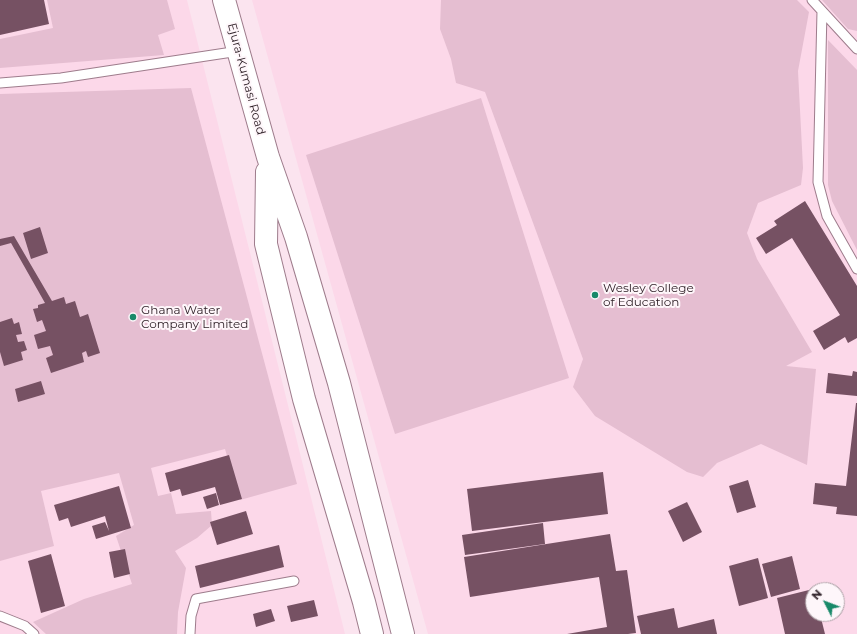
<!DOCTYPE html>
<html>
<head>
<meta charset="utf-8">
<style>
	body { margin:0 }
	#map { position:relative; width:857px; height:634px; overflow:hidden; background:#fbe4ef; font-family:Montserrat,sans-serif }
	canvas { display:block }
	.north { position:absolute; left:805px; top:582px; width:40px; height:40px; box-sizing:border-box; background:#fef6fa; border:1px solid #aca1a6; border-radius:50%; rotate:312deg; font-size:11px; font-weight:700; line-height:16px; text-align:center; color:#302229 }
	.north::after { content:''; display:block; margin:auto; width:14px; height:18px; background:#188969; clip-path:polygon(50% 0,100% 100%,50% 72%,0 100%) }
</style>
</head>
<body>
<div id="map">
<canvas width="857" height="634"></canvas>
<div class="north">N</div>
</div>
<script>
const c = document.querySelector('canvas').getContext('2d');
c.lineJoin = 'round';
function fill(path, color) { c.fillStyle = color; c.fill(path, 'evenodd'); }
function strokePath(path, color, width, dash) { c.strokeStyle = color; c.lineWidth = width; c.lineCap = dash ? 'butt' : 'round'; c.setLineDash(dash || []); c.stroke(path); }
function drawText(font, color, halo, rows, align = 'center') {
  c.font = font + ' Montserrat,sans-serif'; c.lineWidth = 4; c.setLineDash([]); c.textBaseline = 'middle'; c.strokeStyle = halo; c.fillStyle = color; for (const [text, x, y, turn = 0] of rows) {
    c.save(); c.translate(x, y); c.rotate((+turn || 0) * Math.PI / 180); c.textAlign = isNaN(turn) ? turn : align; if (halo) c.strokeText(text, 0, 0); c.fillText(text, 0, 0); c.restore();
  }
}
fill(new Path2D(`
	M 0,0 L 187,0 L 345,634 L 0,634 Z
	M 252,0 L 857,0 L 857,634 L 428,634 ZM 813,590 L 837,590 L 837,614 L 813,614 Z`), '#fcd8e9');
fill(new Path2D(`
	M 47,0 L 167,0 L 175,29 L 158,35 L 164,55 L 0,68 L 0,39 L 53,28 Z
	M 441,0 L 797,0 L 809,12 L 798,71 L 803,168 L 801,185 L 758,203 L 747,233 L 757,259 L 812,352 L 786,366 L 816,369 L 807,465 L 761,444 L 717,463 L 703,477 L 687,472 L 595,416 L 573,387 L 583,359 L 485,92 L 456,83 L 451,59 L 440,29 Z
	M 822,0 L 857,0 L 857,31 L 848,29 Z
	M 828,40 L 857,70 L 857,250 L 832,201 L 828,185 Z
	M 191,88 L 297,484 L 240,500 L 225,449 L 151,468 L 158,496 L 171,493 L 176,514 L 211,511 L 212,525 L 197,538 L 175,551 L 186,568 L 178,612 L 177,634 L 46,634 L 33,622 L 84,599 L 132,584 L 116,536 L 134,525 L 119,473 L 41,491 L 54,546 L 0,561 L 0,94 Z
	M 481,98 L 569,378 L 395,434 L 306,155 Z`), '#e5bed1');
fill(new Path2D(`
	M 0,0 L 44,0 L 49,24 L 0,35 Z
	M 805,201 L 857,286 L 857,338 L 848,343 L 845,337 L 824,350 L 813,331 L 840,315 L 792,238 L 766,254 L 756,238 L 777,225 L 774,221 Z
	M 40,227 L 48,253 L 31,259 L 23,233 Z
	M 14,236 L 52,301 L 64,297 L 66,304 L 75,301 L 80,317 L 88,314 L 100,353 L 88,357 L 86,351 L 82,353 L 84,362 L 51,373 L 46,358 L 53,355 L 50,346 L 38,349 L 34,335 L 46,331 L 42,320 L 37,322 L 33,309 L 38,308 L 38,305 L 45,303 L 11,243 L 0,246 L 0,239 Z
	M 12,318 L 14,324 L 19,322 L 22,334 L 16,335 L 18,342 L 24,341 L 27,350 L 21,352 L 23,360 L 4,366 L 0,352 L 0,322 Z
	M 853,371 L 857,372 L 857,396 L 826,393 L 828,373 L 852,376 Z
	M 41,381 L 45,394 L 18,402 L 15,389 Z
	M 856,403 L 857,403 L 857,516 L 836,514 L 837,507 L 813,504 L 815,483 L 846,486 Z
	M 229,455 L 242,499 L 220,505 L 215,487 L 182,496 L 180,489 L 170,492 L 165,473 Z
	M 603,472 L 608,514 L 472,531 L 467,489 Z
	M 748,480 L 756,507 L 737,513 L 729,486 Z
	M 119,486 L 131,528 L 96,539 L 92,526 L 105,522 L 109,531 L 105,516 L 71,527 L 68,518 L 59,521 L 54,505 Z
	M 216,493 L 219,505 L 207,509 L 203,497 Z
	M 687,502 L 702,532 L 683,542 L 668,511 Z
	M 246,511 L 253,534 L 217,545 L 210,522 Z
	M 543,523 L 545,544 L 465,555 L 462,535 Z
	M 610,534 L 616,571 L 627,570 L 636,633 L 628,634 L 567,634 L 607,627 L 599,577 L 470,597 L 464,557 Z
	M 279,545 L 284,567 L 200,588 L 195,566 Z
	M 125,549 L 130,574 L 114,578 L 109,552 Z
	M 51,554 L 65,606 L 41,613 L 28,561 Z
	M 792,556 L 800,589 L 771,597 L 762,564 Z
	M 758,558 L 768,598 L 739,606 L 729,566 Z
	M 813,589 L 813,614 L 820,614 L 825,634 L 785,634 L 777,598 Z
	M 314,600 L 318,616 L 291,622 L 287,606 Z
	M 674,608 L 678,628 L 714,619 L 717,634 L 641,634 L 637,616 Z
	M 271,609 L 275,621 L 256,627 L 253,614 Z`), '#765163');
const service = new Path2D(`
	M 812,0 L 857,49
	M 822,11 L 818,182 L 827,216 L 857,269
	M 0,83 L 61,78 L 239,51
	M 0,616 L 25,626 L 34,634
	M 190,634 L 191,616 L 196,599 L 294,581`);
const primary = new Path2D(`
	M 224,0 L 268,157 L 296,237 L 339,383 L 403,634
	M 267,172 L 266,244 L 304,399 L 364,602 L 372,634`);
strokePath(service, '#9e7c8c', 11);
strokePath(primary, '#9e7c8c', 24);
strokePath(service, '#fff', 9);
strokePath(primary, '#fff', 22);
for (const [x, y, r, color] of [
	[595,295,4,"#188969"],
	[133,317,4,"#188969"]
]) { const dot = new Path2D(); dot.arc(x, y, r, 0, 2 * Math.PI); c.fillStyle = color; c.fill(dot); strokePath(dot, '#fef6fa', 1.5); }
drawText('12px', '#302229', '#fef6fa', [
	["Ejura-Kumasi Road",246,79,75]
]);
drawText('12px', '#302229', '#fef6fa', [
	["Wesley College",603,288],
	["of Education",603,302],
	["Ghana Water",141,310],
	["Company Limited",141,324]
], 'left');
</script>
</body>
</html>
